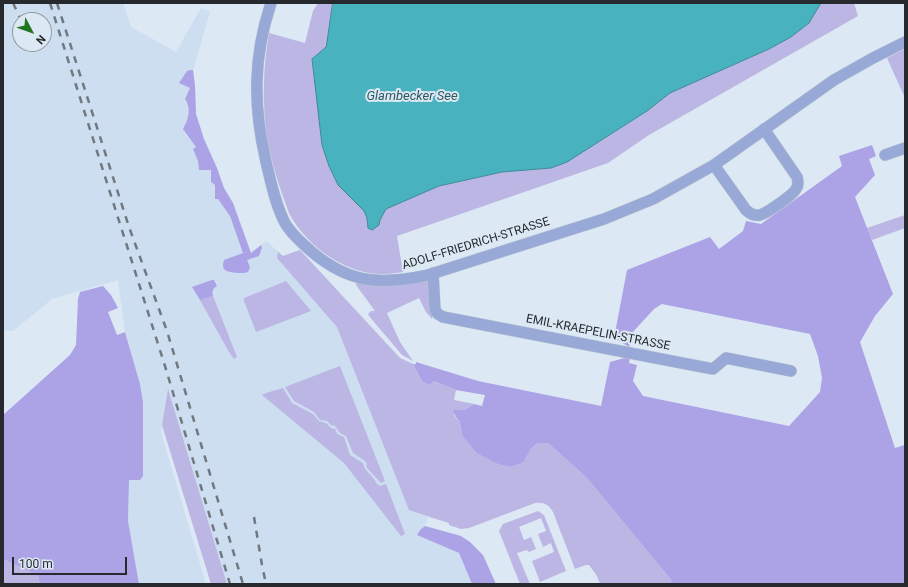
<!DOCTYPE html>
<html>
<head>
<meta charset="utf-8">
<style>
	body { margin:0 }
	#map { position:relative; width:908px; height:587px; overflow:hidden; background:#dce8f4; font-family:Roboto,sans-serif }
	canvas { display:block }
	.frame { position:absolute; inset:0; border:4px solid #262a2f; pointer-events:none }
	.north { position:absolute; left:12px; top:12px; width:40px; height:40px; box-sizing:border-box; background:#dce8f4; border:1px solid #939ca5; border-radius:50%; rotate:131deg; font-size:11px; font-weight:700; line-height:16px; text-align:center; color:#262a2f }
	.north::after { content:''; display:block; margin:auto; width:14px; height:18px; background:#227621; clip-path:polygon(50% 0,100% 100%,50% 72%,0 100%) }
	.scale { position:absolute; left:12px; top:557px; width:115px; height:18px; box-sizing:border-box; border:2px solid #262a2f; border-top:0; padding-left:5px; font-size:12px; line-height:14px; white-space:nowrap; color:#262a2f; -webkit-text-stroke:3px #dce8f4; paint-order:stroke }
</style>
</head>
<body>
<div id="map">
<canvas width="908" height="587"></canvas>
<div class="frame"></div>
<div class="north">N</div>
<div class="scale">100 m</div>
</div>
<script>
const c = document.querySelector('canvas').getContext('2d');
c.lineJoin = 'round';
function fill(path, color) { c.fillStyle = color; c.fill(path, 'evenodd'); }
function strokePath(path, color, width, dash) { c.strokeStyle = color; c.lineWidth = width; c.lineCap = dash ? 'butt' : 'round'; c.setLineDash(dash || []); c.stroke(path); }
function drawText(font, color, halo, rows, align = 'center') {
  c.font = font + ' Roboto,sans-serif'; c.lineWidth = 4; c.setLineDash([]); c.textBaseline = 'middle'; c.strokeStyle = halo; c.fillStyle = color; for (const [text, x, y, turn = 0] of rows) {
    c.save(); c.translate(x, y); c.rotate((+turn || 0) * Math.PI / 180); c.textAlign = isNaN(turn) ? turn : align; if (halo) c.strokeText(text, 0, 0); c.fillText(text, 0, 0); c.restore();
  }
}
fill(new Path2D(`
	M 3,3 L 123,3 L 131,27 L 176,52 L 201,8 L 210,12 L 193,70 L 195,86 L 196,114 L 204,139 L 217,168 L 224,188 L 233,203 L 251,253 L 266,241 L 283,256 L 300,250 L 400,358 L 413,364 L 449,523 L 428,517 L 425,526 L 420,530 L 417,535 L 459,553 L 472,584 L 227,584 L 168,390 L 161,433 L 206,584 L 139,584 L 128,521 L 129,480 L 143,402 L 140,384 L 125,332 L 118,280 L 52,299 L 13,331 L 3,331 ZM 20,20 L 44,20 L 44,44 L 20,44 Z`), '#ccdeef');
fill(new Path2D(`
	M 318,3 L 333,3 L 326,47 L 312,59 L 315,81 L 319,103 L 320,125 L 322,145 L 329,166 L 338,185 L 364,211 L 367,218 L 367,224 L 379,225 L 380,220 L 386,209 L 439,186 L 502,172 L 551,168 L 613,133 L 647,111 L 670,93 L 769,49 L 791,37 L 809,23 L 821,3 L 854,3 L 858,16 L 649,135 L 608,163 L 397,236 L 403,272 C 391,274 380,275 369,273 C 336,267 304,242 289,213 C 280,188 271,163 267,137 C 262,102 263,68 269,33 L 305,43 L 313,11 Z
	M 905,49 L 905,98 L 887,58 Z
	M 905,215 L 905,228 L 872,240 L 867,228 Z
	M 300,250 L 400,358 L 413,364 L 422,381 L 431,384 L 434,381 L 456,390 L 454,400 L 474,404 L 464,410 L 455,410 L 454,415 L 460,423 L 462,435 L 498,464 L 510,467 L 523,463 L 531,449 L 537,443 L 548,443 L 587,478 L 672,581 L 667,584 L 600,584 L 597,576 L 589,565 L 586,565 L 575,569 L 553,512 C 549,505 544,502 535,503 L 469,528 L 461,529 L 449,525 L 449,523 L 409,510 L 337,327 L 277,258 L 278,252 L 283,256 Z
	M 427,280 L 429,281 L 433,315 L 432,319 L 426,312 L 419,298 L 387,313 L 400,342 L 413,361 L 402,355 L 369,316 L 368,314 L 371,311 L 375,311 L 356,285 L 356,281 Z
	M 286,281 L 311,311 L 256,332 L 244,301 L 244,298 Z
	M 213,296 L 237,357 L 234,359 L 229,352 L 200,300 Z
	M 340,366 L 385,481 L 381,483 L 367,468 L 366,462 L 362,459 L 353,453 L 346,436 L 340,433 L 334,425 L 332,426 L 327,421 L 320,420 L 314,412 L 294,401 L 285,387 Z
	M 283,388 L 292,403 L 313,414 L 319,421 L 326,423 L 331,428 L 335,429 L 337,434 L 344,437 L 350,455 L 363,463 C 365,471 369,472 373,478 C 376,481 376,484 380,486 L 386,484 L 405,534 L 401,536 L 344,463 L 262,395 L 266,393 Z
	M 168,389 L 227,584 L 211,584 L 162,425 Z
	M 538,511 L 544,515 L 566,571 L 540,582 L 532,561 L 554,552 L 551,543 L 543,547 L 538,534 L 546,531 L 541,518 L 519,527 L 524,540 L 531,537 L 536,549 L 529,552 L 527,550 L 517,553 L 530,584 L 520,584 L 499,531 L 503,524 Z
	M 3,559 L 38,576 L 40,584 L 3,584 Z`), '#bcb6e4');
fill(new Path2D(`
	M 190,70 L 193,70 L 195,86 L 196,114 L 204,139 L 217,168 L 224,188 L 233,203 L 251,253 L 261,245 L 262,248 L 259,256 L 247,260 L 250,267 L 248,272 C 243,274 229,273 225,270 C 222,267 223,263 224,260 L 243,253 L 230,216 L 218,199 L 215,199 L 215,185 L 211,182 L 211,170 L 199,170 L 198,161 L 193,149 L 196,147 L 183,129 C 188,120 192,109 185,99 L 190,88 L 179,83 L 187,71 Z
	M 872,145 L 876,156 L 869,159 L 875,175 L 855,197 L 893,294 L 875,316 L 860,342 L 895,448 L 905,445 L 905,584 L 667,584 L 672,581 L 587,478 L 548,443 L 537,443 L 531,449 L 523,463 L 510,467 L 498,464 L 477,453 L 462,435 L 460,423 L 453,412 L 454,410 L 464,410 L 474,404 L 482,406 L 485,395 L 456,390 L 434,381 L 431,384 L 428,384 L 422,381 L 413,364 L 416,364 L 416,362 L 478,381 L 601,406 L 610,362 L 628,357 L 630,357 L 629,363 L 637,365 L 633,381 L 643,396 L 789,426 L 820,392 L 822,378 L 818,356 L 810,334 L 662,304 L 654,309 L 632,333 L 629,347 L 614,338 L 627,270 L 710,237 L 719,249 L 743,231 L 746,221 L 761,224 L 842,166 L 839,156 Z
	M 212,280 L 214,280 L 217,286 C 212,289 212,291 213,296 L 200,300 L 192,287 Z
	M 103,286 L 111,295 L 118,308 L 108,312 L 117,335 L 125,332 L 140,384 L 143,402 L 143,476 L 140,480 L 129,480 L 128,521 L 139,584 L 40,584 L 38,576 L 3,559 L 3,415 L 70,355 L 76,345 L 78,299 L 80,292 Z
	M 425,526 L 461,536 L 470,542 L 483,555 L 496,584 L 472,584 L 459,553 L 417,535 L 420,530 Z`), '#aca3e7');
const water = new Path2D(`
	M 333,3 L 821,3 L 809,23 L 791,37 L 769,49 L 670,93 L 647,111 L 567,162 L 551,168 L 502,172 L 439,186 L 386,209 L 380,220 L 379,225 L 372,230 L 368,228 L 367,218 L 364,211 L 338,185 L 329,166 L 322,145 L 312,59 L 326,47 Z`);
fill(water, '#48b2bf');
strokePath(water, '#3e8994', 1);
const minor = new Path2D(`
	M 271,3 C 253,57 253,106 266,162 C 271,182 275,204 285,223 C 291,234 302,243 312,252 C 350,284 381,285 428,275 L 604,219 L 653,199 L 714,165 L 834,80 L 873,58 L 905,42
	M 885,155 L 905,148
	M 714,165 L 746,210 C 750,214 755,216 760,215 C 767,213 793,195 796,189 C 799,185 798,181 797,177 L 764,129
	M 433,273 L 435,310 L 438,314 L 443,317 L 713,369 L 726,358 L 791,371`);
strokePath(minor, '#bbc6d1', 12);
strokePath(minor, '#98a9d7', 11);
strokePath(new Path2D(`
	M 13,3 L 21,20
	M 50,3 L 165,366 L 230,584
	M 57,3 L 129,227 L 167,331 L 243,584
	M 34,44 L 36,48
	M 254,517 L 262,565 L 266,584`), '#717880', 2.5, [7, 7]);
drawText('12px', '#262a2f', '#dce8f4', [
	["ADOLF-FRIEDRICH-STRASSE",476,244,-17],
	["EMIL-KRAEPELIN-STRASSE",598,333,11]
]);
drawText('italic 13px', '#2c5a5f', '#dce8f4', [
	["Glambecker See",412,97]
]);
</script>
</body>
</html>
